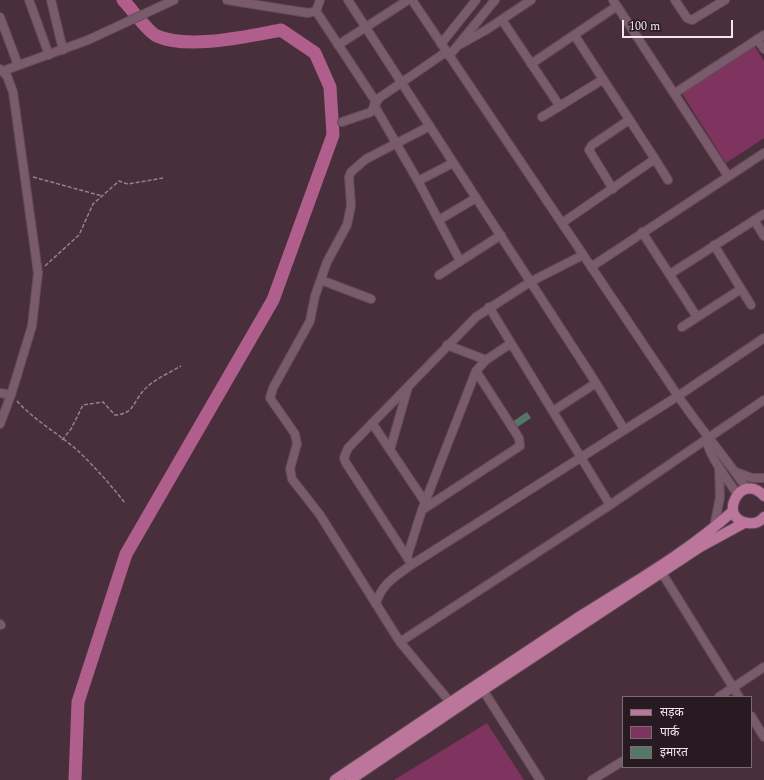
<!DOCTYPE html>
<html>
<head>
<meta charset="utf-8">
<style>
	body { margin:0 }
	#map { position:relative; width:764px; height:780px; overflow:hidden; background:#492e3c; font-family:Spectral,"Noto Sans Devanagari",serif }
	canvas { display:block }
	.legend { position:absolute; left:622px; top:696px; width:130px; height:72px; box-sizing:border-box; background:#271b21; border:1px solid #7a6c73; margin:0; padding:5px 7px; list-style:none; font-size:12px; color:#f7e5ee }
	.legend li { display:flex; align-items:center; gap:8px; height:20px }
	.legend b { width:20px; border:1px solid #7a6c73 }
	.scale { position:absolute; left:622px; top:20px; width:111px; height:18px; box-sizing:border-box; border:2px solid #f7e5ee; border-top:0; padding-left:5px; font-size:12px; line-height:14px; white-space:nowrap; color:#f7e5ee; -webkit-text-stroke:3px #271b21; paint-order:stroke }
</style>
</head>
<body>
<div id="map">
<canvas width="764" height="780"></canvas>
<ul class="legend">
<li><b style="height:5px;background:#bc769c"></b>सड़क</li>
<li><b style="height:11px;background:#7e345e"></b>पार्क</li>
<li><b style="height:11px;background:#557767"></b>इमारत</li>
</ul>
<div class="scale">100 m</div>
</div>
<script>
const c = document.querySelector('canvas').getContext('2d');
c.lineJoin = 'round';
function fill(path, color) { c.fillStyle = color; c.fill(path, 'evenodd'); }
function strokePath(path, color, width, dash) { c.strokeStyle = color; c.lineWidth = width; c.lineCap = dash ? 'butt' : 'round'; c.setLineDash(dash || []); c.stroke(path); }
fill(new Path2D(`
	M 753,44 L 764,61 L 764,138 L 726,163 L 681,92 Z
	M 487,723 L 524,780 L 394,780 Z`), '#7e345e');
strokePath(new Path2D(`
	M 75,780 L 78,702 L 126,554 L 273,300 L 333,135 L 330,87 L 315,53 L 281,30 C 248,36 188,50 157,36 C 149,33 130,7 123,0`), '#b05f8c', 13);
fill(new Path2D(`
	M 527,412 L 531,418 L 516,428 L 512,422 Z`), '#557767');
const minor = new Path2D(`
	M 29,0 L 49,55
	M 51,0 L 63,50
	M 227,0 L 308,13 L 316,11 L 320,0
	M 348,0 L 596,383 L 624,429
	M 412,0 L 678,396 C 700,428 725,457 747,489
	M 613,0 L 728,176
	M 675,0 L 687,18 L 692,20 L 725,0
	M 316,11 L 376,102
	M 0,17 L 18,65
	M 502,20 L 559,105
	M 757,39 L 764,49
	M 441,44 L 476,0
	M 338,45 L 408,0
	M 459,45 L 486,30 L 531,0
	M 449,56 L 495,0
	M 531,64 L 617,6
	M 0,69 L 7,76 L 13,92 L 38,273 L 32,326 L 11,395 L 0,424
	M 3,71 L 88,40 L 174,0
	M 675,93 L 764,35
	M 374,105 L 418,181 L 460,261
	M 542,117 L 602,80
	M 342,122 L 371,112 L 379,98 L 446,52
	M 430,126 L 366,159 L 351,172 L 349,177 L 351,206 L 347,225 L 327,262 L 315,296 L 310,321 L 273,388 L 270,398 L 295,434 L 297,444 L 290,469 L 292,479 L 320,515 L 400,642 L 450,702
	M 655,159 L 668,180
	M 418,181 L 453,163
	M 613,189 L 589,150 L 592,145 L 629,120
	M 439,220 L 476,198
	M 754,220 L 764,236
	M 562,223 L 655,159 L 575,36
	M 642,232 L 697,317
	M 714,245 L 751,305
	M 591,267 L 764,153
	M 670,274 L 764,214
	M 439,275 L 501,235
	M 321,280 L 371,299
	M 489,307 L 610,505
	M 682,327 L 741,289
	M 447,345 L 486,360
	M 0,393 L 11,395
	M 553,411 L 596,383
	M 372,423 L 425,502
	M 707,438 C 706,453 729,481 737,494
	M 390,450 L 408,387
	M 736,472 L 752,478 L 764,478
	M 422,510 L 520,446 L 519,438 L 476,371
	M 714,527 L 720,497 L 719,467
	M 407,557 L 346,463 L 344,458 L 348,448 L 476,317 L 530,282 L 583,255
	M 408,559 L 407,557 L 422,510 L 476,371 L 486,360 L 510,344
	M 662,573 L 739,697
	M 376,604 C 381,584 396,576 411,565 L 678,396 L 764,338
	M 0,624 L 1,625
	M 400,642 L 610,505 L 764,400
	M 483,690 L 540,780
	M 719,697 L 764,667
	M 751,716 L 764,737
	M 592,780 L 623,761`);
const major = new Path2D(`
	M 764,496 C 741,470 716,519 748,523 C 754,524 760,522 764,517
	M 335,780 C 416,725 497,671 579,617 C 631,584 688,552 733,511
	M 350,780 L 483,690 L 700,547 L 744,523`);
strokePath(minor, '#634b58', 10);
strokePath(major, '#634b58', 12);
strokePath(new Path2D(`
	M 33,177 L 102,196
	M 45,266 L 79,235 L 93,204 L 119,181 L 128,184 L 163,178
	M 17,401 C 34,420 56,432 76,449 C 94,466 110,484 125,503
	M 62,440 L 71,429 L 83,405 L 103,402 L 115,415 C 134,414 133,402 144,390 C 153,380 169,373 181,366`), '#98818d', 1.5, [4, 2]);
strokePath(minor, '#7a5b6b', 8);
strokePath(major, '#bc769c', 10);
</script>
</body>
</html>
